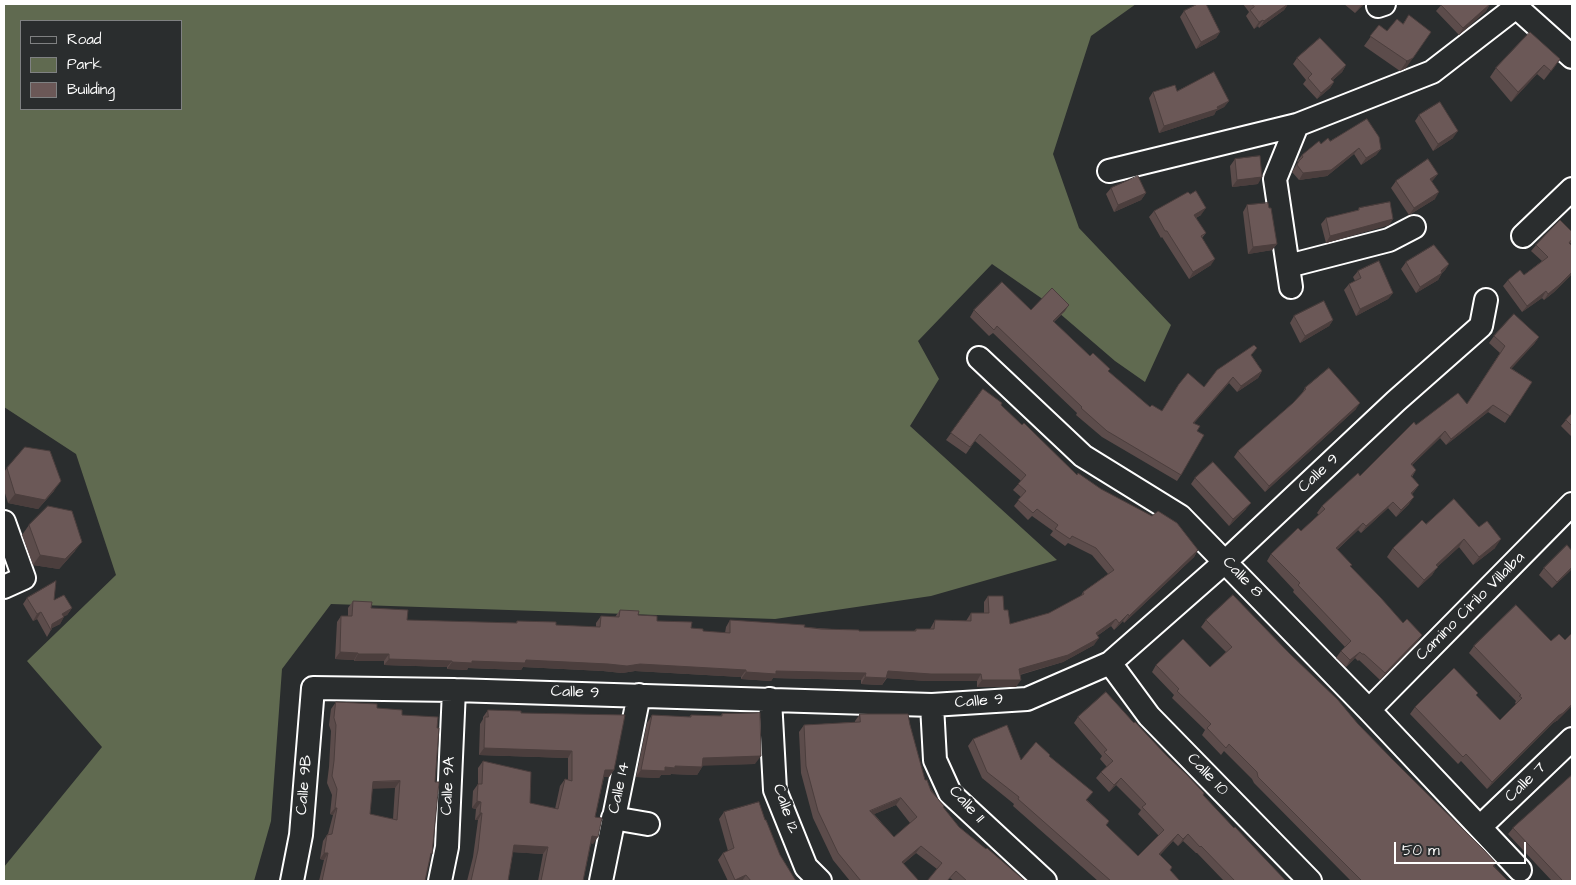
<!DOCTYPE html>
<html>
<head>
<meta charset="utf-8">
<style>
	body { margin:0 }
	#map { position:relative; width:1576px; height:885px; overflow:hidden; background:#2a2d2e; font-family:"Architects Daughter",sans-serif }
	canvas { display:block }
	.frame { position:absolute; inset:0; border:5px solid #fff; pointer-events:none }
	.legend { position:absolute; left:20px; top:20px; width:162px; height:90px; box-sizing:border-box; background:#2a2d2e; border:1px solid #7f8182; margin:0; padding:6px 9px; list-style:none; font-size:15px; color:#fff }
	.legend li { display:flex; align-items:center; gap:10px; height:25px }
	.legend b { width:25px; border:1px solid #7f8182 }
	.scale { position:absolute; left:1394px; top:842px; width:132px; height:22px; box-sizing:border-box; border:2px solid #fff; border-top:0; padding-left:6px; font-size:15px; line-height:18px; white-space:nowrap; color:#fff; -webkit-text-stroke:4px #2a2d2e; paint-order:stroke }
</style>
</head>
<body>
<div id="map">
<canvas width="1576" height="885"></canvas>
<div class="frame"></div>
<ul class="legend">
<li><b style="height:6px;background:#2a2d2e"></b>Road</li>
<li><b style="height:14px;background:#606a50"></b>Park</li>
<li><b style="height:14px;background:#6b5857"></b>Building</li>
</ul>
<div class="scale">50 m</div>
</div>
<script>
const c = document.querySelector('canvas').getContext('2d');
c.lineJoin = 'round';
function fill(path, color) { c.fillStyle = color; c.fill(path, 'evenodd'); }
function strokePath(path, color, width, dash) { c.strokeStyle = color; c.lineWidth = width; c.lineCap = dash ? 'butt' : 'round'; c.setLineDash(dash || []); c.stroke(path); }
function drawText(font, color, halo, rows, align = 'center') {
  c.font = font + ' "Architects Daughter",sans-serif'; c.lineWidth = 5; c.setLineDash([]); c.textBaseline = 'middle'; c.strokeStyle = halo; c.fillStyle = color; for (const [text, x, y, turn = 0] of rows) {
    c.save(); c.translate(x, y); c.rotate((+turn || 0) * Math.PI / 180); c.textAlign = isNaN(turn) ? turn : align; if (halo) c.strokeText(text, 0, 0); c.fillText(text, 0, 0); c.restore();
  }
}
fill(new Path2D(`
	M 4,4 L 1136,4 L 1091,36 L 1053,154 L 1079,228 L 1171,325 L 1145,382 L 1115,361 L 1044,300 L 992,264 L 918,341 L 939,379 L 910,426 L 1057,560 L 931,596 L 775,619 L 331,604 L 282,669 L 271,821 L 254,881 L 4,881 L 4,867 L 102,747 L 27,661 L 116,575 L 76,454 L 4,407 ZM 21,21 L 181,21 L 181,109 L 21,109 Z`), '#606a50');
const minor = new Path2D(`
	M 1513,4 L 1572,57
	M 1378,6 L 1384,4
	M 1109,171 L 1297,125 L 1432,72 L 1516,7
	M 1523,236 L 1572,189
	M 1288,266 L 1389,240 L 1414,227
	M 1291,287 L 1275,179 L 1297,125
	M 979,358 L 1083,456 L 1180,516 L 1369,710 L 1520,870
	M 4,522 L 24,578 L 4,587
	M 1110,663 L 1149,716 L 1310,881
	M 770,699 L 775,790 L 806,867 L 820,881
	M 932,705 L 935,760 L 950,793 L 1045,881
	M 1369,710 L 1572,504
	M 613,818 L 648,824
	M 1480,827 L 1572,739
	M 292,881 L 301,835 L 313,688 L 454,690 L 932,705 L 1027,699 L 1110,663 L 1226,561 L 1396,401 L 1481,326 L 1486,300
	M 440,881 L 447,847 L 454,690
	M 601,881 L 639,695`);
strokePath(minor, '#fff', 26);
strokePath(minor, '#2a2d2e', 22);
fill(new Path2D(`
	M 1243,4 L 1288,4 L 1284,10 L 1259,28 L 1258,26 L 1254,29 L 1246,16 L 1249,12 Z
	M 1344,4 L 1364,4 L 1355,13 Z
	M 1442,4 L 1490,4 L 1486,11 L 1459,35 L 1436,11 Z
	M 1184,11 L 1220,32 L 1216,38 L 1196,49 L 1180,17 Z
	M 1409,15 L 1406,68 L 1400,71 L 1364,46 L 1379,25 L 1387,31 L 1403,24 Z
	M 1297,58 L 1346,65 L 1342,72 L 1333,80 L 1334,82 L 1330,88 L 1317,99 L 1303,84 L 1306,80 L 1293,64 Z
	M 1560,59 L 1544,80 L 1537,74 L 1511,102 L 1490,77 L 1496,68 Z
	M 1177,91 L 1229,101 L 1224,107 L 1216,111 L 1214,115 L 1159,133 L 1149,98 L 1153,92 Z
	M 1419,115 L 1453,138 L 1433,151 L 1415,121 Z
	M 1330,141 L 1381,149 L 1376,155 L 1361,165 L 1354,154 L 1327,176 L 1299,180 L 1292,172 L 1298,162 L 1297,161 L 1302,155 L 1321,144 Z
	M 1235,159 L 1258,184 L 1232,187 L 1230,166 Z
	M 1438,174 L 1432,181 L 1435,199 L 1409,215 L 1391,188 L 1396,181 Z
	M 1111,188 L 1146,193 L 1141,200 L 1114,212 L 1106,194 Z
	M 1247,205 L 1269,208 L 1277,244 L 1272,250 L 1248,254 L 1243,212 Z
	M 1359,208 L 1393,219 L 1389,225 L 1326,243 L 1321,224 L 1326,218 L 1358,210 Z
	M 1154,211 L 1201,215 L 1196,218 L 1206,233 L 1202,238 L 1211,265 L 1189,279 L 1162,237 L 1161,238 L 1149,217 Z
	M 1572,232 L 1572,241 L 1570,244 L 1572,246 L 1572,274 L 1554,292 L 1544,300 L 1542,298 L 1522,312 L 1503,286 L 1508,280 L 1524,275 L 1542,261 L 1531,251 L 1536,245 Z
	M 1406,262 L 1449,264 L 1445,270 L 1442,273 L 1438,280 L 1416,293 L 1401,269 Z
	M 1358,271 L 1393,293 L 1388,299 L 1356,316 L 1344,290 L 1349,284 L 1355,281 L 1353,277 Z
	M 974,310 L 1031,310 L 1065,311 L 1054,322 L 1090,356 L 1150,407 L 1162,411 L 1179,384 L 1204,387 L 1252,356 L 1262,371 L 1258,378 L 1237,392 L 1229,383 L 1194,423 L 1197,431 L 1181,475 L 1177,481 L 1102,437 L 1076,415 L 1077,413 L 993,333 L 989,336 L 970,317 Z
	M 1294,316 L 1333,320 L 1329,326 L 1300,343 L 1290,323 Z
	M 1494,336 L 1539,337 L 1534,344 L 1511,368 L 1532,382 L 1505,423 L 1488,412 L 1446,445 L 1440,438 L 1412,465 L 1416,470 L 1412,477 L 1419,485 L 1412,494 L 1409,504 L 1396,517 L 1388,508 L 1361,533 L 1358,530 L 1337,550 L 1351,567 L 1403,623 L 1422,635 L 1417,642 L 1380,680 L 1359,660 L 1358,661 L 1355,658 L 1346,667 L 1336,658 L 1341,651 L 1345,647 L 1293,592 L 1294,590 L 1267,561 L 1271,554 L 1301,531 L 1319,515 L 1317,513 L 1322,506 L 1360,476 L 1416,425 L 1467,404 L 1500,353 L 1489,343 Z
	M 1305,388 L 1356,409 L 1265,492 L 1234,457 L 1238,451 L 1293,403 L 1301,395 Z
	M 983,389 L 1077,475 L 1101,489 L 1198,550 L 1194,557 L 1124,623 L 1123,621 L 1114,630 L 1111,626 L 1097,636 L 1094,645 L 1063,662 L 1020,675 L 1016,687 L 977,687 L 977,681 L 926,681 L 887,678 L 882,685 L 861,684 L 861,680 L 773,678 L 771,681 L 741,679 L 741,677 L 635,671 L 622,673 L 603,671 L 523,667 L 521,670 L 468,668 L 467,670 L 447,669 L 447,667 L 384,665 L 384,661 L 354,661 L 354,660 L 335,659 L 337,622 L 341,616 L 348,616 L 348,608 L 353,601 L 371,608 L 407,620 L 516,623 L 517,621 L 556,625 L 596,627 L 596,623 L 601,616 L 615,617 L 620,610 L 657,621 L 703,631 L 725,633 L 726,627 L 730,620 L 804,627 L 859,631 L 914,631 L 916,629 L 930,629 L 935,620 L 966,621 L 971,613 L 984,613 L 984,602 L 988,596 L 1004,610 L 1010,624 L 1049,613 L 1081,596 L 1083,592 L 1108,574 L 1092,555 L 1068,543 L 1065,546 L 1050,535 L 1053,531 L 1032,516 L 1028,520 L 1014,506 L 1021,497 L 1013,490 L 1021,481 L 975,441 L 966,454 L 946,440 Z
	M 1572,413 L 1572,437 L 1561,426 L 1566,420 Z
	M 7,468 L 54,491 L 38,509 L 8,503 L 4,490 L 4,472 Z
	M 1195,478 L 1246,509 L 1229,526 L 1191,484 Z
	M 1426,524 L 1495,548 L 1473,565 L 1459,547 L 1437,567 L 1432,575 L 1418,588 L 1387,557 L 1393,548 Z
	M 29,525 L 75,551 L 59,569 L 33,565 L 22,535 Z
	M 1544,568 L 1572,569 L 1552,588 L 1539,575 Z
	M 27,598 L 54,600 L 72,608 L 67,615 L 64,616 L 60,624 L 52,628 L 51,630 L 47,637 L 37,619 L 33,621 L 23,604 Z
	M 1206,620 L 1358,724 L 1394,761 L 1496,863 L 1494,866 L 1508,881 L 1351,881 L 1254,783 L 1252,779 L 1224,751 L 1221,755 L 1202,735 L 1205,730 L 1172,698 L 1174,695 L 1152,672 L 1156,665 L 1210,667 L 1226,652 L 1201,627 Z
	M 1474,646 L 1558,720 L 1553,723 L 1487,789 L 1461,761 L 1458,764 L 1410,714 L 1415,707 L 1476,695 L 1500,720 L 1516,704 L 1515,703 L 1516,701 L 1469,653 Z
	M 336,702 L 377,708 L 402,715 L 430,856 L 425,881 L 319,881 L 324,860 L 320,859 L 323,841 L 327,835 L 328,834 L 333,815 L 330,814 L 332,795 L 327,783 L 329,767 L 331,731 L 329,725 L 331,709 ZM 372,788 L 395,788 L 393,819 L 370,814 Z
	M 488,710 L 521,713 L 614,770 L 609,777 L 604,777 L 595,817 L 593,844 L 591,843 L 583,881 L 538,881 L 543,854 L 513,852 L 508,881 L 467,881 L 473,857 L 478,820 L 475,820 L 476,809 L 472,808 L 473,791 L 478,784 L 478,768 L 483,761 L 530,803 L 555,809 L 560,786 L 565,779 L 568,780 L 568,758 L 479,755 L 480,724 L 483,719 L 483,717 Z
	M 722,714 L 755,764 L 702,765 L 702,767 L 697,775 L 671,774 L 670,775 L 661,775 L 659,778 L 636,777 L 647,723 L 652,715 L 689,717 L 691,715 L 720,716 Z
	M 860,714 L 910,725 L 925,780 L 943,807 L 959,827 L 1025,881 L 954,881 L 937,869 L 916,853 L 903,864 L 919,881 L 850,881 L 833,860 L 813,818 L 801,773 L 799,732 L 804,725 L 855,722 L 855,721 ZM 896,805 L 910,823 L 894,837 L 874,814 Z
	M 1078,717 L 1134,723 L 1204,793 L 1203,795 L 1234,828 L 1286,881 L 1224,881 L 1197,853 L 1196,853 L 1183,841 L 1178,846 L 1173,841 L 1160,855 L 1172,867 L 1170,871 L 1180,881 L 1098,881 L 1013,806 L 1014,804 L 982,778 L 968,746 L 973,739 L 1021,760 L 1049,757 L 1087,800 L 1109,821 L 1106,826 L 1138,856 L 1159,836 L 1138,814 L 1141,810 L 1116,785 L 1109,792 L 1096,778 L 1101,772 L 1107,767 L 1100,759 L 1102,756 L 1074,723 Z
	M 724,812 L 765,820 L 780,855 L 796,881 L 728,881 L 718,860 L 723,853 L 728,851 L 719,819 Z
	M 1513,828 L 1572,881 L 1552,881 L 1508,834 Z`), '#5c4c4b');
fill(new Path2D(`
	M 1288,4 L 1284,10 L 1259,28 L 1264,21 Z
	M 1362,4 L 1364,4 L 1355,13 Z
	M 1490,4 L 1486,11 L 1459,35 L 1463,28 Z
	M 1263,20 L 1258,26 L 1254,29 L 1259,22 Z
	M 1220,32 L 1216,38 L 1196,49 L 1201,42 Z
	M 1413,58 L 1406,68 L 1400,71 L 1407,61 Z
	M 1560,59 L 1554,68 L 1544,80 L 1551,71 Z
	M 1346,65 L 1342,72 L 1327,85 L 1331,79 Z
	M 1544,65 L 1537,74 L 1511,102 L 1518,92 Z
	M 1334,82 L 1330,88 L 1317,99 L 1321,93 Z
	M 1229,101 L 1224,107 L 1216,111 L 1214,115 L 1159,133 L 1164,126 L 1217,107 Z
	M 1458,131 L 1453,138 L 1433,151 L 1438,144 Z
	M 1359,148 L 1354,154 L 1327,176 L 1299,180 L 1303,173 Z
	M 1381,149 L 1376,155 L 1361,165 L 1366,158 Z
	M 1438,174 L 1433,180 L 1426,185 L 1430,179 Z
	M 1262,177 L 1258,184 L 1232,187 L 1237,180 Z
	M 1439,192 L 1435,199 L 1409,215 L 1414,208 Z
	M 1146,193 L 1141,200 L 1114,212 L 1118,205 Z
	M 1206,208 L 1201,215 L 1189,221 L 1194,215 Z
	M 1393,219 L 1389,225 L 1326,243 L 1330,236 Z
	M 1277,244 L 1272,250 L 1248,254 L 1253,247 Z
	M 1215,259 L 1211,265 L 1189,279 L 1193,272 Z
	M 1449,264 L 1445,270 L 1437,276 L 1442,273 L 1438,280 L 1416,293 L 1420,287 Z
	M 1572,272 L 1572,274 L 1554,292 L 1544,300 L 1548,294 Z
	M 1546,291 L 1542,298 L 1522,312 L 1527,306 Z
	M 1393,293 L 1388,299 L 1356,316 L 1360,309 Z
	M 1069,305 L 1065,311 L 1048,327 L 1053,321 Z
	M 1333,320 L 1329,326 L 1300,343 L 1305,336 Z
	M 1539,337 L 1534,344 L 1506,375 L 1510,368 Z
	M 1262,371 L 1258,378 L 1237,392 L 1241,386 Z
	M 1233,377 L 1229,383 L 1189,429 L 1193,423 Z
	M 1360,403 L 1356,409 L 1265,492 L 1269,486 Z
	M 1493,405 L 1488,412 L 1446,445 L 1451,439 Z
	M 1445,431 L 1440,438 L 1406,471 L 1411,464 Z
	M 61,481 L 54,491 L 38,509 L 8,503 L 15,494 Z
	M 1419,485 L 1414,492 L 1406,500 L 1411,493 Z
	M 1414,497 L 1409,504 L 1396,517 L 1401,510 Z
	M 1393,502 L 1388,508 L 1361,533 L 1366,526 Z
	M 1251,503 L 1246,509 L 1229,526 L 1233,519 Z
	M 1363,523 L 1358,530 L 1331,555 L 1336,548 Z
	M 1464,539 L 1459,547 L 1437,567 L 1432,575 L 1418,588 L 1424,580 L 1436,565 Z
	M 1501,539 L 1495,548 L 1473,565 L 1479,557 Z
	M 82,542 L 75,551 L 59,569 L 33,565 L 40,555 Z
	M 1198,550 L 1194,557 L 1124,623 L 1129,616 Z
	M 1572,567 L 1572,569 L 1552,588 L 1557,582 Z
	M 72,608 L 67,615 L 57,620 L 62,614 Z
	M 41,612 L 37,619 L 33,621 L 37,614 Z
	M 1128,614 L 1123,621 L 1114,630 L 1119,623 Z
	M 64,617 L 60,624 L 50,629 L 52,624 Z
	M 1116,619 L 1111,626 L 1091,640 L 1096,633 Z
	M 1422,635 L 1417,642 L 1380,680 L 1385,673 Z
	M 1099,638 L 1094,645 L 1063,662 L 1014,676 L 1019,669 Z
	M 340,652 L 358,653 L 354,660 L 335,659 Z
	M 1360,652 L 1355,658 L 1346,667 L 1350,660 Z
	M 358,654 L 389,654 L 384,661 L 354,661 Z
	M 389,659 L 452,661 L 447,667 L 384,665 Z
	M 526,660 L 640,664 L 746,670 L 741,677 L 635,671 L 622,673 L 603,671 L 523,667 L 521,670 L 468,668 L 467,670 L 447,669 L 452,662 L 472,661 Z
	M 776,671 L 866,673 L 861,680 L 773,678 L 771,681 L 741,679 L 746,672 Z
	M 888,671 L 981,674 L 977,681 L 926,681 L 884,678 Z
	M 865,677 L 886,678 L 882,685 L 861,684 Z
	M 982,680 L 1021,680 L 1016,687 L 977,687 Z
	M 1572,704 L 1572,706 L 1558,720 L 1553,723 L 1487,789 L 1492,782 L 1558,716 Z
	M 484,748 L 572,751 L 568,758 L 479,755 Z
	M 761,756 L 755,764 L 697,766 L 703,758 Z
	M 675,766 L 702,767 L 697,775 L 671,774 L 670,775 L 661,775 L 659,778 L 636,777 L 641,770 Z
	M 605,770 L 614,770 L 609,777 L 600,777 Z
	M 1121,778 L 1116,785 L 1109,792 L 1114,785 Z
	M 400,781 L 395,788 L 369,789 L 373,782 Z
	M 901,798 L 896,805 L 865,818 L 870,811 Z
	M 477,801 L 481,802 L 476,809 L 472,808 Z
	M 335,808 L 337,808 L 333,815 L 330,814 Z
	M 480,813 L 482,813 L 478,820 L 475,820 Z
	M 1178,834 L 1173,841 L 1154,861 L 1159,854 Z
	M 1188,834 L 1183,841 L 1178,846 L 1183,839 Z
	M 592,836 L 598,837 L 593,844 L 587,842 Z
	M 514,845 L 548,847 L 543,854 L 510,852 Z
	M 921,846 L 916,853 L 897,869 L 902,862 Z
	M 324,853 L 328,853 L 324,860 L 320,859 Z
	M 746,875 L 742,881 L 734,881 L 735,880 Z`), '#4b3e3d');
const building = new Path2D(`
	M 1198,4 L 1206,4 L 1220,32 L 1201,42 L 1184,11 Z
	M 1252,4 L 1288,4 L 1264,21 L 1263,20 L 1259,22 L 1250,10 L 1254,7 Z
	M 1442,4 L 1490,4 L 1463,28 L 1441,5 Z
	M 1409,15 L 1431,32 L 1413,58 L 1407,61 L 1370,36 L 1379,25 L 1387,31 L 1397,19 L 1403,24 Z
	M 1530,32 L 1560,59 L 1551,71 L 1544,65 L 1518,92 L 1496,68 Z
	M 1320,38 L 1346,65 L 1331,79 L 1334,82 L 1321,93 L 1308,78 L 1312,74 L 1297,58 Z
	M 1214,72 L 1229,101 L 1217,107 L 1218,109 L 1164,126 L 1153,92 L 1175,85 L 1177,91 Z
	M 1440,102 L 1458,131 L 1438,144 L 1419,115 Z
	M 1367,119 L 1379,137 L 1381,149 L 1366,158 L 1359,148 L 1331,170 L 1303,173 L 1297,165 L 1299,161 L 1303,157 L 1302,155 L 1319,141 L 1321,144 L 1328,138 L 1330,141 Z
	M 1260,156 L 1262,177 L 1237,180 L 1235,159 Z
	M 1428,159 L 1438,174 L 1430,179 L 1439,192 L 1414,208 L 1396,181 Z
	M 1138,176 L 1146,193 L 1118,205 L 1111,188 Z
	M 1196,191 L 1206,208 L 1194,215 L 1206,233 L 1201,236 L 1215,259 L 1193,272 L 1167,231 L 1165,231 L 1154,211 L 1188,192 L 1190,194 Z
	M 1390,202 L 1393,219 L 1330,236 L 1326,218 L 1359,210 L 1359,208 Z
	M 1268,203 L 1269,208 L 1271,208 L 1277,244 L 1253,247 L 1247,205 Z
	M 1560,220 L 1572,232 L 1572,239 L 1569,243 L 1572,246 L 1572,272 L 1559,285 L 1548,294 L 1546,291 L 1527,306 L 1508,280 L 1520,270 L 1524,275 L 1548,257 L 1536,245 Z
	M 1434,245 L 1449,264 L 1441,271 L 1442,273 L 1420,287 L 1406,262 Z
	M 1379,261 L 1393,293 L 1360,309 L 1349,284 L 1361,278 L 1358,271 Z
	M 1002,282 L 1031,310 L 1052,288 L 1069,305 L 1053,321 L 1090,356 L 1093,353 L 1110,369 L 1108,371 L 1150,407 L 1152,405 L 1162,411 L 1179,384 L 1188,373 L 1204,387 L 1217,370 L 1254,345 L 1257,348 L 1251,355 L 1262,371 L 1241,386 L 1233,377 L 1193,423 L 1200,426 L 1197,431 L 1204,435 L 1181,475 L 1107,431 L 1081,408 L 1082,407 L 997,326 L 994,330 L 974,310 Z
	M 1324,301 L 1333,320 L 1305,336 L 1294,316 Z
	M 1514,314 L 1539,337 L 1510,368 L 1532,382 L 1510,416 L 1493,405 L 1451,439 L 1445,431 L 1411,464 L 1416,470 L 1411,476 L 1419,485 L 1411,493 L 1414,497 L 1401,510 L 1393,502 L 1366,526 L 1363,523 L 1336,548 L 1352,565 L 1350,566 L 1381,598 L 1403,623 L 1407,619 L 1422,635 L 1385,673 L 1364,654 L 1362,654 L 1360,652 L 1350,660 L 1341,651 L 1351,641 L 1298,585 L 1300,583 L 1271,554 L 1298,528 L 1301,531 L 1325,509 L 1322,506 L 1358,473 L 1360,476 L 1414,422 L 1416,425 L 1458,393 L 1467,404 L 1505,346 L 1494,336 Z
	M 1329,368 L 1360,403 L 1269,486 L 1238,451 L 1293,403 L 1306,389 L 1305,388 Z
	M 983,389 L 1002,403 L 1001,405 L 1022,425 L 1024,423 L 1077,475 L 1078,473 L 1101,489 L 1152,516 L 1158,511 L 1177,523 L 1198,550 L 1129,616 L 1128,614 L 1119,623 L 1116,619 L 1096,633 L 1099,638 L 1068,655 L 1019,669 L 1021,680 L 982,680 L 981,674 L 931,674 L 888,671 L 886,678 L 865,677 L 866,673 L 776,671 L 776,674 L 746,672 L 746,670 L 640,664 L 627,666 L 608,664 L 526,660 L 525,663 L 472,661 L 472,663 L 452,662 L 452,661 L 389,659 L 389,654 L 358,654 L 358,653 L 340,652 L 341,616 L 352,616 L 353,601 L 372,602 L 371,608 L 408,610 L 407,620 L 517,623 L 517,621 L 556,622 L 556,625 L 600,627 L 601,616 L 619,617 L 620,610 L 639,611 L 638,615 L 657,616 L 657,621 L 692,622 L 691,628 L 703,629 L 703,631 L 730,633 L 730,620 L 805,625 L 804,627 L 821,629 L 859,630 L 859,631 L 916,631 L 916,629 L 934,629 L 935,620 L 971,621 L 971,613 L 989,613 L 988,596 L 1003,596 L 1004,610 L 1008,610 L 1010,624 L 1049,613 L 1084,594 L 1083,592 L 1114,570 L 1096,548 L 1072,536 L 1070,539 L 1055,529 L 1058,525 L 1037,509 L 1033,513 L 1018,500 L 1026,491 L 1018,484 L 1026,475 L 980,434 L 970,447 L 951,433 Z
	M 1572,413 L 1572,426 L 1566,420 Z
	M 25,447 L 50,451 L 61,481 L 45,500 L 15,494 L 7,468 Z
	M 1213,462 L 1251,503 L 1233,519 L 1195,478 Z
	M 1454,499 L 1479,527 L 1487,521 L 1501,539 L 1479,557 L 1464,539 L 1436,565 L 1438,567 L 1424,580 L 1393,548 L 1422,520 L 1426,524 Z
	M 48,506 L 72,511 L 82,542 L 65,559 L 40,555 L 29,525 Z
	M 1567,545 L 1572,551 L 1572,567 L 1557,582 L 1544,568 Z
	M 56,581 L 54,600 L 64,595 L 72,608 L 62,614 L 64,617 L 52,624 L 51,630 L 41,612 L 37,614 L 27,598 Z
	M 1233,595 L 1289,653 L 1338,700 L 1358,724 L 1394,761 L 1484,850 L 1496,863 L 1493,866 L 1508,881 L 1362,881 L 1258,777 L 1257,772 L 1229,744 L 1226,748 L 1207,728 L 1211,724 L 1177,691 L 1179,689 L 1156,665 L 1183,639 L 1210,667 L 1232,647 L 1206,620 Z
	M 1516,605 L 1551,641 L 1559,634 L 1565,640 L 1572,633 L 1572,704 L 1563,713 L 1558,716 L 1492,782 L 1466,754 L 1463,757 L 1415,707 L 1454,668 L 1478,693 L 1476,695 L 1500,720 L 1522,698 L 1519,696 L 1521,695 L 1474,646 Z
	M 1106,692 L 1134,723 L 1135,722 L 1167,756 L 1187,775 L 1204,793 L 1203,795 L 1234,828 L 1235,827 L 1286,881 L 1235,881 L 1201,846 L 1200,847 L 1188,834 L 1183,839 L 1178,834 L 1159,854 L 1172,867 L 1170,870 L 1180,881 L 1111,881 L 1018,799 L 1019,797 L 987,772 L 973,739 L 1007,725 L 1021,760 L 1036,742 L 1050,755 L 1049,756 L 1093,792 L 1086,800 L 1109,821 L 1106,825 L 1138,856 L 1164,830 L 1142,807 L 1146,804 L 1121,778 L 1114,785 L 1101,772 L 1113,761 L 1104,752 L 1107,750 L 1078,717 Z
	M 336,702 L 377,704 L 377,708 L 402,710 L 402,715 L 438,717 L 437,728 L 439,728 L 435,782 L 439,782 L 432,854 L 431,853 L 425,881 L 322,881 L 328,853 L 324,853 L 327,835 L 332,834 L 337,808 L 335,808 L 337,789 L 332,776 L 334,761 L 336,725 L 334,718 ZM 400,781 L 397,820 L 370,814 L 373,782 Z
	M 488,710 L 521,711 L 521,713 L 625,715 L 614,770 L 605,770 L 595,817 L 602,818 L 598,837 L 592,836 L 583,881 L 541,881 L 548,847 L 514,845 L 508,881 L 471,881 L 478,850 L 482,813 L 480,813 L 481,802 L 477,801 L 478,784 L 482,784 L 483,761 L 531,772 L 530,803 L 558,809 L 565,779 L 572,781 L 572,751 L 484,748 L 485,717 L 488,717 Z
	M 760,713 L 761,756 L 703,758 L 702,767 L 675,766 L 675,768 L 665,767 L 665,771 L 641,770 L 652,715 L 691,717 L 691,715 L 722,716 L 722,714 Z
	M 860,714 L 908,714 L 910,725 L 925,780 L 927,780 L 931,791 L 944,806 L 943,807 L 959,827 L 986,849 L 987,848 L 1025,881 L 967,881 L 956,871 L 947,881 L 927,881 L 942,863 L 921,846 L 902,862 L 919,881 L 861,881 L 838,853 L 818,811 L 806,766 L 804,725 L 860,722 ZM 901,798 L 917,817 L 894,837 L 870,811 Z
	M 1572,775 L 1572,881 L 1560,881 L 1562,880 L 1513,828 Z
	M 759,802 L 765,820 L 766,820 L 780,855 L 796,881 L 751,881 L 746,875 L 735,880 L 723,853 L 734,848 L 724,812 Z`);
fill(building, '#6b5857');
strokePath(building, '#4b3e3d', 1);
drawText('16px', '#fff', '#2a2d2e', [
	["Calle 9",1319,474,-43],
	["Calle 8",1242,578,46],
	["Camino Cirilo Villalba",1471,607,-45],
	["Calle 9",575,693,2],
	["Calle 9",979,702,-4],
	["Calle 10",1207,775,46],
	["Calle 7",1526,783,-44],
	["Calle 9B",305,785,-85],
	["Calle 9A",449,786,-87],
	["Calle 14",620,788,-78],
	["Calle 11",966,805,47],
	["Calle 12",785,809,71]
]);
</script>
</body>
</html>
